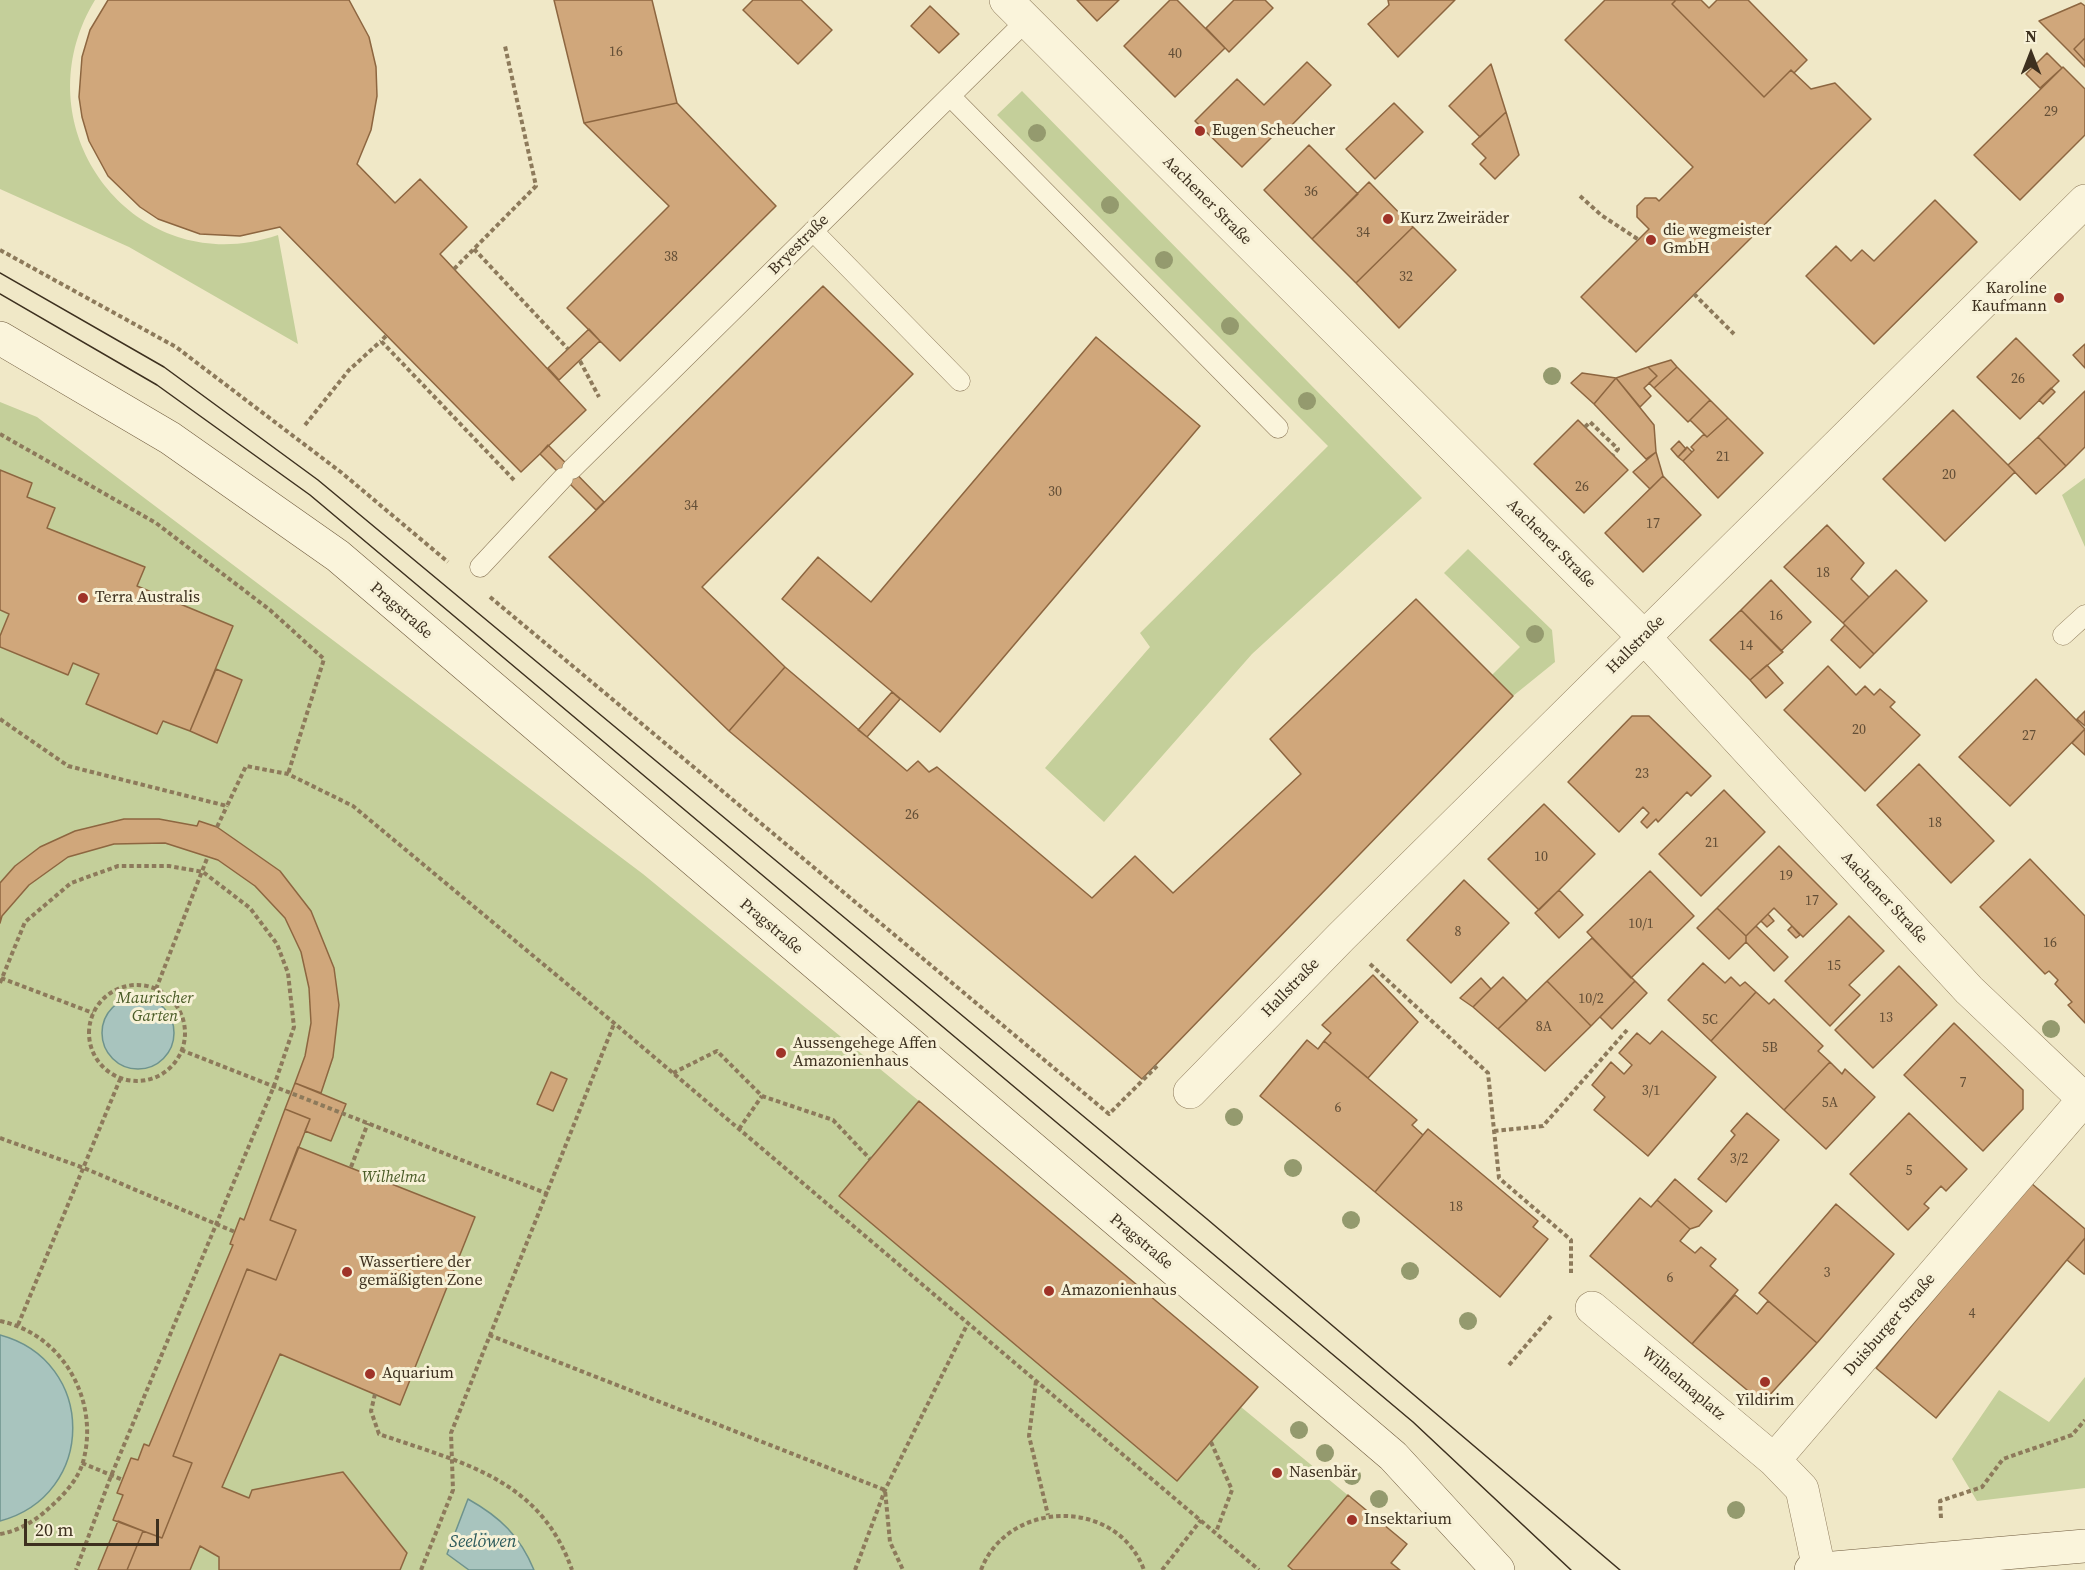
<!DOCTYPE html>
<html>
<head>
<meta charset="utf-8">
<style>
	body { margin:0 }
	#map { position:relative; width:2085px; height:1570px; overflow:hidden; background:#f0e8c7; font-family:"Source Serif 4",serif }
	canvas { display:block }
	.north { position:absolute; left:2001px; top:24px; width:60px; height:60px; -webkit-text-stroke:4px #f7f1d7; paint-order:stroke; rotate:0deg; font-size:16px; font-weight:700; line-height:24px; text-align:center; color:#3d301f }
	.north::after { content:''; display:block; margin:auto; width:21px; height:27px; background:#3d301f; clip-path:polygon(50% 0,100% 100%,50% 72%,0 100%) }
	.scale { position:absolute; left:24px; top:1519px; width:135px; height:27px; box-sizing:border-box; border:3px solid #3d301f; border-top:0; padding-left:8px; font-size:18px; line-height:21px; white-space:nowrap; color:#3d301f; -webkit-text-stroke:4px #f7f1d7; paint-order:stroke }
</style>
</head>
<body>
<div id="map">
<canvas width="2085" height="1570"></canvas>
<div class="north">N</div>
<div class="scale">20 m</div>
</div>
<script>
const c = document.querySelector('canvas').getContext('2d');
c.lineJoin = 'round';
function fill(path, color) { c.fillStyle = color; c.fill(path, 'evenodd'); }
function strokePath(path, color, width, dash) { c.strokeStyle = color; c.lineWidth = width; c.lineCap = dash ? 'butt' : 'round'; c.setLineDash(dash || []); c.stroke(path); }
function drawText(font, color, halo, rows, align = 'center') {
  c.font = font + ' "Source Serif 4",serif'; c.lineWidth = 6; c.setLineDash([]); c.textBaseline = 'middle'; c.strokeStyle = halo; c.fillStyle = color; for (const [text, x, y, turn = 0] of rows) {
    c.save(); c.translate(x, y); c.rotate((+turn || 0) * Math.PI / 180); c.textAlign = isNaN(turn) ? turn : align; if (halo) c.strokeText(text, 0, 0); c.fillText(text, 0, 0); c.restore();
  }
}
fill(new Path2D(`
	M 0,0 L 95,0 C 17,128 135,284 278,235 L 298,344 L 129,247 L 0,189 Z
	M 1022,91 L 1422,498 L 1252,654 L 1104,822 L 1045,768 L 1150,647 L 1140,633 L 1328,446 L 997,115 Z
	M 0,402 L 37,417 L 643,874 L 919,1101 L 1258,1387 L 1241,1407 L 1407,1544 L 1392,1562 L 1400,1570 L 0,1570 Z
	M 2085,478 L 2085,547 L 2062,495 Z
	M 1468,549 L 1552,630 L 1555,662 L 1513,696 L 1492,675 L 1520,647 L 1444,573 Z
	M 2085,1377 L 2085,1488 L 1977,1501 L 1952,1459 L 1999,1390 L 2049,1422 Z`), '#c4cf9a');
const water = new Path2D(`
	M102 1033a36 36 0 1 1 72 0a36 36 0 1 1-72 0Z
	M 0,1335 C 97,1361 97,1495 0,1521 Z
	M 468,1499 C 500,1517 520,1536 534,1570 L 469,1570 L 447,1554 Z`);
fill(water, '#a8c4be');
strokePath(water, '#6e938d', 1.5);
const building = new Path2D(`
	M 108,0 L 349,0 L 369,37 L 376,67 L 377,96 L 371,130 L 357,164 L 395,203 L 420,179 L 467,227 L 440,254 L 586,410 L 521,472 L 280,227 L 240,236 L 200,234 L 158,219 L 140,207 L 108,176 L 89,141 L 82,117 L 79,97 L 82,57 L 90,30 Z
	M 554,0 L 652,0 L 677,103 L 584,123 Z
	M 753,0 L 801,0 L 832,30 L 798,64 L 743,10 Z
	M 1077,0 L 1119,0 L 1097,21 Z
	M 1170,0 L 1177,0 L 1225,48 L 1175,97 L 1124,46 Z
	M 1234,0 L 1265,0 L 1273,8 L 1229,52 L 1206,28 Z
	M 1388,0 L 1455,0 L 1398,57 L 1368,24 L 1389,5 Z
	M 1605,0 L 1676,0 L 1672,4 L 1764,97 L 1791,70 L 1811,89 L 1835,83 L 1871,119 L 1636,352 L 1581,297 L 1649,229 L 1637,217 L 1637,206 L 1645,198 L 1656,198 L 1659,201 L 1693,167 L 1565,40 Z
	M 1676,0 L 1701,0 L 1709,8 L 1717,0 L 1748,0 L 1807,60 L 1794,73 L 1791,70 L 1764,97 L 1672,4 Z
	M 2081,3 L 2085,6 L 2085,38 L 2074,49 L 2085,61 L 2085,67 L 2039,21 Z
	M 930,6 L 959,34 L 939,53 L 911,26 Z
	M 2085,38 L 2085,61 L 2074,49 Z
	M 2047,53 L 2062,68 L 2040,88 L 2026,74 Z
	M 1307,62 L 1331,85 L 1286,131 L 1282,127 L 1242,167 L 1195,121 L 1237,79 L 1264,105 Z
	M 1491,64 L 1506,112 L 1480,137 L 1449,106 Z
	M 2063,67 L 2085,89 L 2085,135 L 2020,200 L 1974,155 Z
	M 677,103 L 776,206 L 620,361 L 567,308 L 669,206 L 584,123 Z
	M 1394,103 L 1423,132 L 1375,179 L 1346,149 Z
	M 1506,112 L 1519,155 L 1495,179 L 1480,164 L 1486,158 L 1472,144 Z
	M 1309,145 L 1358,194 L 1312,239 L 1264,190 Z
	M 1369,182 L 1413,227 L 1356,283 L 1312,239 Z
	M 1935,200 L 1977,242 L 1874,344 L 1806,276 L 1836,246 L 1851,261 L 1862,250 L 1874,261 Z
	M 1413,227 L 1456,270 L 1399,328 L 1356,283 Z
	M 823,286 L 913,374 L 702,587 L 785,667 L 729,731 L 549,557 Z
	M 589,329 L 600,341 L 559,380 L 548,368 Z
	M 1096,337 L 1200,426 L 940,732 L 782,599 L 818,557 L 871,602 Z
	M 2016,338 L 2059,381 L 2020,419 L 1977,377 Z
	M 2085,344 L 2085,368 L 2073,355 Z
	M 1671,360 L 1677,367 L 1654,388 L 1649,383 L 1657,376 L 1648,367 Z
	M 1648,367 L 1657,376 L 1644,388 L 1651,396 L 1640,407 L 1616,378 Z
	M 1677,367 L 1710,400 L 1688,422 L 1654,388 Z
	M 1582,373 L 1616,378 L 1594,404 L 1571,383 Z
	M 1616,378 L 1654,425 L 1656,452 L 1646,459 L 1594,404 Z
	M 2051,388 L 2055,392 L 2043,404 L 2039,400 Z
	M 2085,391 L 2085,447 L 2066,466 L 2038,437 Z
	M 1710,400 L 1728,418 L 1707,437 L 1690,420 Z
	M 1953,410 L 2015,472 L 1945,541 L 1883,479 Z
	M 1728,418 L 1763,453 L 1718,498 L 1683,461 L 1694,450 L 1691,447 L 1704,434 L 1707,437 Z
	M 1578,420 L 1628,470 L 1584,513 L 1534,464 Z
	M 2038,437 L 2066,466 L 2036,494 L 2008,465 Z
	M 1679,441 L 1686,449 L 1678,457 L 1671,449 Z
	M 548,445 L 604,502 L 596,510 L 540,454 Z
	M 1687,447 L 1692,452 L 1683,461 L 1678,457 Z
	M 1656,452 L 1663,476 L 1650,489 L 1633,472 Z
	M 0,470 L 32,483 L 27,497 L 55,508 L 47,528 L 145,567 L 137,586 L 233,626 L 190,731 L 163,721 L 157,734 L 86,704 L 99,674 L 73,663 L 68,675 L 0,647 L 0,636 L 9,614 L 0,610 Z
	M 1663,476 L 1701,515 L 1643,572 L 1605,533 Z
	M 1827,525 L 1864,563 L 1851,579 L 1869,597 L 1843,623 L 1784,567 Z
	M 1896,570 L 1927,601 L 1874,654 L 1843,623 Z
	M 1771,580 L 1811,622 L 1781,651 L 1741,610 Z
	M 1416,599 L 1513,696 L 1142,1079 L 729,731 L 785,667 L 907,771 L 918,761 L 929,772 L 937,767 L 1092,898 L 1135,856 L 1173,893 L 1301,774 L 1270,739 Z
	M 1741,610 L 1783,652 L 1750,680 L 1710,640 Z
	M 1845,625 L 1874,654 L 1860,668 L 1831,640 Z
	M 1767,665 L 1783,683 L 1766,698 L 1750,680 Z
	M 1828,666 L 1856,695 L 1865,686 L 1874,695 L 1880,689 L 1895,702 L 1890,707 L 1920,735 L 1865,791 L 1784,710 Z
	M 216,669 L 242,680 L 217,743 L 190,731 Z
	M 2036,679 L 2085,729 L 2010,806 L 1959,757 Z
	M 892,692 L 900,699 L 867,737 L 858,730 Z
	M 2085,711 L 2085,726 L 2077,719 Z
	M 1632,716 L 1649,716 L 1711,776 L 1691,796 L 1687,792 L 1658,822 L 1656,819 L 1647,828 L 1641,822 L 1649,813 L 1643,807 L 1619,832 L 1568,782 Z
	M 2085,729 L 2085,755 L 2072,743 Z
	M 1919,764 L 1994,841 L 1951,883 L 1877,805 Z
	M 1724,790 L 1765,832 L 1701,896 L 1659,854 Z
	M 1544,804 L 1595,854 L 1539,910 L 1488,859 Z
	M 124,819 L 159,819 L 197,826 L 199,821 L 217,827 L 280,871 L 311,911 L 334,968 L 339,1005 L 333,1057 L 321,1093 L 295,1083 L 305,1056 L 311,1023 L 309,988 L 301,952 L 285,918 L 255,886 L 218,860 L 165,843 L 114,844 L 68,857 L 29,885 L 2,916 L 0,923 L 0,883 L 15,866 L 40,847 L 75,831 Z
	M 1779,846 L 1837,904 L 1803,937 L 1774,908 L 1746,936 L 1717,908 Z
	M 2030,859 L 2085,916 L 2085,1023 L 2068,1005 L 2072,1002 L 2055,984 L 2058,980 L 2049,971 L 2045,974 L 1980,907 Z
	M 1650,871 L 1694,916 L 1631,978 L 1587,932 Z
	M 1464,880 L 1509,923 L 1451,983 L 1407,940 Z
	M 1559,890 L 1583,915 L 1559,938 L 1535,913 Z
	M 1717,908 L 1746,936 L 1746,942 L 1729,959 L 1697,928 Z
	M 1768,914 L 1774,921 L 1767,927 L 1761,921 Z
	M 1849,916 L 1884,951 L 1849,985 L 1860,995 L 1830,1026 L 1785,981 Z
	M 1756,926 L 1788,957 L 1774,971 L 1746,942 L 1746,936 Z
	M 1792,926 L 1800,935 L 1796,938 L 1788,930 Z
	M 1592,938 L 1635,981 L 1591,1026 L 1547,981 Z
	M 1703,963 L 1725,983 L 1731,977 L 1740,986 L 1745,982 L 1756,992 L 1711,1041 L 1668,1000 Z
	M 1899,966 L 1937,1005 L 1873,1068 L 1835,1030 Z
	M 1373,975 L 1418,1022 L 1368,1078 L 1324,1041 L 1331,1033 L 1322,1025 Z
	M 1503,977 L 1527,1001 L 1498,1029 L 1473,1007 Z
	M 1481,978 L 1491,989 L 1473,1007 L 1460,998 Z
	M 1547,981 L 1591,1026 L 1545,1071 L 1498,1029 Z
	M 1635,981 L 1647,993 L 1612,1029 L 1600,1017 Z
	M 1756,992 L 1769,1004 L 1774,999 L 1823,1046 L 1818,1051 L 1830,1062 L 1784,1110 L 1711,1041 Z
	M 1954,1023 L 2023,1090 L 2023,1109 L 1983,1151 L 1904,1075 Z
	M 1662,1031 L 1716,1077 L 1648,1156 L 1594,1110 L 1605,1097 L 1592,1085 L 1611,1062 L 1624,1074 L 1632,1065 L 1619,1053 L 1637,1033 L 1650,1044 Z
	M 1307,1040 L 1318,1049 L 1324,1041 L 1417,1120 L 1412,1125 L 1423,1135 L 1375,1192 L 1260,1096 Z
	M 1830,1062 L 1842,1074 L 1845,1069 L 1875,1097 L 1826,1149 L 1784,1110 Z
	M 551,1072 L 567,1079 L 553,1111 L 537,1104 Z
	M 295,1083 L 346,1104 L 331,1141 L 305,1131 L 310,1119 L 285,1109 Z
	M 919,1101 L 1258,1387 L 1177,1481 L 839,1196 Z
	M 285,1109 L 310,1119 L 270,1220 L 296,1230 L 276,1280 L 247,1269 L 173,1456 L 192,1463 L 162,1538 L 113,1520 L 123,1495 L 117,1493 L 131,1458 L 138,1460 L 144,1444 L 149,1446 L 233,1245 L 230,1244 L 240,1218 L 244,1220 Z
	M 1747,1113 L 1779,1140 L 1726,1202 L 1698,1179 L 1735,1135 L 1731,1131 Z
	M 1909,1113 L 1967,1169 L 1946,1191 L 1941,1186 L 1924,1204 L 1929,1208 L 1908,1230 L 1850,1174 Z
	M 1428,1129 L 1538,1221 L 1533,1227 L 1548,1239 L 1500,1297 L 1375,1192 Z
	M 298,1147 L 475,1217 L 400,1405 L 280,1354 L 222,1487 L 249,1498 L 252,1490 L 343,1472 L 407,1553 L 400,1570 L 219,1570 L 219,1557 L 200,1546 L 190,1570 L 127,1570 L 143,1531 L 162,1538 L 192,1463 L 173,1456 L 247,1269 L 276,1280 L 296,1230 L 270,1220 Z
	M 1675,1179 L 1712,1211 L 1699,1226 L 1690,1229 L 1657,1200 Z
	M 2031,1183 L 2085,1229 L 2085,1238 L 1936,1418 L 1876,1368 Z
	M 1640,1198 L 1651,1207 L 1657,1200 L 1690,1229 L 1680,1241 L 1695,1253 L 1701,1247 L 1716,1259 L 1710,1266 L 1738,1290 L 1692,1344 L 1590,1256 Z
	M 1836,1204 L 1894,1254 L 1817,1343 L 1759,1293 Z
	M 2085,1238 L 2085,1274 L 2084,1274 L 2067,1260 Z
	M 1735,1295 L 1757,1314 L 1768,1301 L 1817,1343 L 1766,1399 L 1759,1400 L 1692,1344 Z
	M 1348,1495 L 1407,1544 L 1391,1563 L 1400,1570 L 1293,1570 L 1288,1566 Z
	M 118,1521 L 143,1531 L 127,1570 L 98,1570 Z`);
fill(building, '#d0a77b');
strokePath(building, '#8d6640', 1.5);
const lane = new Path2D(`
	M 950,96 L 1278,428
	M 813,231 L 960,381
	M 572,469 L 1026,21
	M 480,567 L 563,478
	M 2063,635 L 2085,615`);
const street = new Path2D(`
	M 1006,0 L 1644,637 L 1969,990 L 2085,1100
	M 1190,1092 L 1341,937 L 2085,201
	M 1592,1308 L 1774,1460 L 1802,1489 L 1819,1569
	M 1774,1460 L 2085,1098`);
const secondary = new Path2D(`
	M 0,338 L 170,438 L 338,556 L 1393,1456 L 1498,1570
	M 1811,1570 L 2085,1546`);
strokePath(lane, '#8d7a5b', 21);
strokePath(street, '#8d7a5b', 34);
strokePath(secondary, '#6f5b3e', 34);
strokePath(new Path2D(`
	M 1580,196 L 1601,215 L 1639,240
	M 474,249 L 568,349
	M 0,250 L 176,347 L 342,473 L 448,562
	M 454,269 L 536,186 L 505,46
	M 1694,294 L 1734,334
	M 386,336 L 381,341 L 514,480
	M 580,361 L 599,397
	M 305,425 L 349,370 L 381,341
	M 1585,427 L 1590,422 L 1618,449 L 1613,455
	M 0,434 L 156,523 L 270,610 L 324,659 L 288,774
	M 490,597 L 1109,1114 L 1157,1066
	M 0,719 L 68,766 L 227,806 L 246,766 L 288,774 L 353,806 L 614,1023 L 1259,1570
	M 217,827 L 227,806
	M 1370,964 L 1488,1073 L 1499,1178 L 1571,1240 L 1571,1273
	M 1,978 L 93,1013
	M 0,983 L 25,922 L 71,883 L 118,866 L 169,866 L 203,872 L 250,908 L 277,944 L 288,973 L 294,1027 L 274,1086 L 111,1476 L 76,1570
	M89 1033a48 48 0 1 1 96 0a48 48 0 1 1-96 0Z
	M 156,989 L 208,856
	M 181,1050 L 548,1194
	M 673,1073 L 717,1051 L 762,1096 L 833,1120 L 870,1159
	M 739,1129 L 762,1096
	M 1494,1131 L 1543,1126 L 1627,1030
	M 0,1138 L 84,1168 L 235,1232
	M 351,1167 L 368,1123
	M 0,1321 C 63,1334 100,1401 83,1462 C 78,1480 62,1497 48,1509 C 35,1521 18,1531 0,1534
	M 18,1325 L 121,1077
	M 489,1335 L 885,1490 L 890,1542 L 903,1570
	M 1509,1365 L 1552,1315
	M 1036,1381 L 1029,1436 L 1048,1515
	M 375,1394 L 371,1411 L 379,1434 C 462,1463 540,1478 572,1570
	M 1211,1442 L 1232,1490 L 1216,1532
	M 82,1463 L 123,1480
	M 1941,1518 L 1940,1501 L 1982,1487 L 2003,1459 L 2072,1435 L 2085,1420
	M 421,1570 L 453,1490 L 451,1433 L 614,1024
	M 855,1570 L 885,1490 L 968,1323
	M 981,1570 C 1008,1499 1117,1497 1144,1570
	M 1162,1570 L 1201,1520`), '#8d7a5b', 4, [4.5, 3]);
strokePath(lane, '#faf4db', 20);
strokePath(street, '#faf4db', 33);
strokePath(secondary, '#faf4db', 33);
strokePath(new Path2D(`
	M 0,273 L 164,367 L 318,480 L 1207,1219 L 1620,1570
	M 0,294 L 157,385 L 310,495 L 1413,1422 L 1571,1570`), '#3d301f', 1.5);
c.fillStyle = '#949a6e';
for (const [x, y] of [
	[1037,133],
	[1110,205],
	[1164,260],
	[1230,326],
	[1552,376],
	[1307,401],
	[1535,634],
	[2051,1029],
	[1234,1117],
	[1293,1168],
	[1351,1220],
	[1410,1271],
	[1468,1321],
	[1299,1430],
	[1325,1453],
	[1352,1476],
	[1379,1499],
	[1736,1510]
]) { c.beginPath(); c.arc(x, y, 9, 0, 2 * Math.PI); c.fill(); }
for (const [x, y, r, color] of [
	[1200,131,6,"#9f3328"],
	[1388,219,6,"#9f3328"],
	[1651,240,6,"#9f3328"],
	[2059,298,6,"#9f3328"],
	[83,598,6,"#9f3328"],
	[781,1053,6,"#9f3328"],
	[347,1272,6,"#9f3328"],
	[1049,1291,6,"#9f3328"],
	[370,1374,6,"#9f3328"],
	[1765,1382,6,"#9f3328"],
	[1277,1473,6,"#9f3328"],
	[1352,1520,6,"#9f3328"]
]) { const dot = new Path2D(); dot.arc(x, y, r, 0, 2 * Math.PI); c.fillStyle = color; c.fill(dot); strokePath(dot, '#f7f1d7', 2); }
drawText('14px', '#624e36', null, [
	["16",616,52],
	["40",1175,54],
	["29",2051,112],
	["36",1311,192],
	["34",1363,233],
	["38",671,257],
	["32",1406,277],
	["26",2018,379],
	["21",1723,457],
	["20",1949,475],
	["26",1582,487],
	["30",1055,492],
	["34",691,506],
	["17",1653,524],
	["18",1823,573],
	["16",1776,616],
	["14",1746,646],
	["20",1859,730],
	["27",2029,736],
	["23",1642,774],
	["26",912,815],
	["18",1935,823],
	["21",1712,843],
	["10",1541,857],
	["19",1786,876],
	["17",1812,901],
	["10/1",1641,924],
	["8",1458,932],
	["16",2050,943],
	["15",1834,966],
	["10/2",1591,999],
	["13",1886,1018],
	["5C",1710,1020],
	["8A",1544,1027],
	["5B",1770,1048],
	["7",1963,1083],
	["3/1",1651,1091],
	["5A",1830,1103],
	["6",1338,1108],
	["3/2",1739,1159],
	["5",1909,1171],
	["18",1456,1207],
	["3",1827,1273],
	["6",1670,1278],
	["4",1972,1314]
]);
drawText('16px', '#3d301f', '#f7f1d7', [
	["Eugen Scheucher",1212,131],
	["Kurz Zweiräder",1400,219],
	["die wegmeister",1663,231],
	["GmbH",1663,249],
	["Karoline",2047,289,"right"],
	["Kaufmann",2047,307,"right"],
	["Terra Australis",95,598],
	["Aussengehege Affen",793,1044],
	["Amazonienhaus",793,1062],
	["Wassertiere der",359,1263],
	["gemäßigten Zone",359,1281],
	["Amazonienhaus",1061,1291],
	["Aquarium",382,1374],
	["Yildirim",1765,1401,"center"],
	["Nasenbär",1289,1473],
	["Insektarium",1364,1520]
], 'left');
drawText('16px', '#3d301f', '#f7f1d7', [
	["Aachener Straße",1207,201,45],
	["Bryestraße",799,245,-45],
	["Aachener Straße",1551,544,45],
	["Pragstraße",401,611,41],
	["Hallstraße",1636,645,-45],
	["Aachener Straße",1884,898,47],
	["Pragstraße",771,927,40],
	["Hallstraße",1291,988,-46],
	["Pragstraße",1141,1242,40],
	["Duisburger Straße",1890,1325,-49],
	["Wilhelmaplatz",1683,1384,40]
]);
drawText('italic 16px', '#485a25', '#f7f1d7', [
	["Maurischer",155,999],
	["Garten",155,1017],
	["Wilhelma",394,1178]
]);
drawText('italic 18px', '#2e5c5d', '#f7f1d7', [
	["Seelöwen",483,1542]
]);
</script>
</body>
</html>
